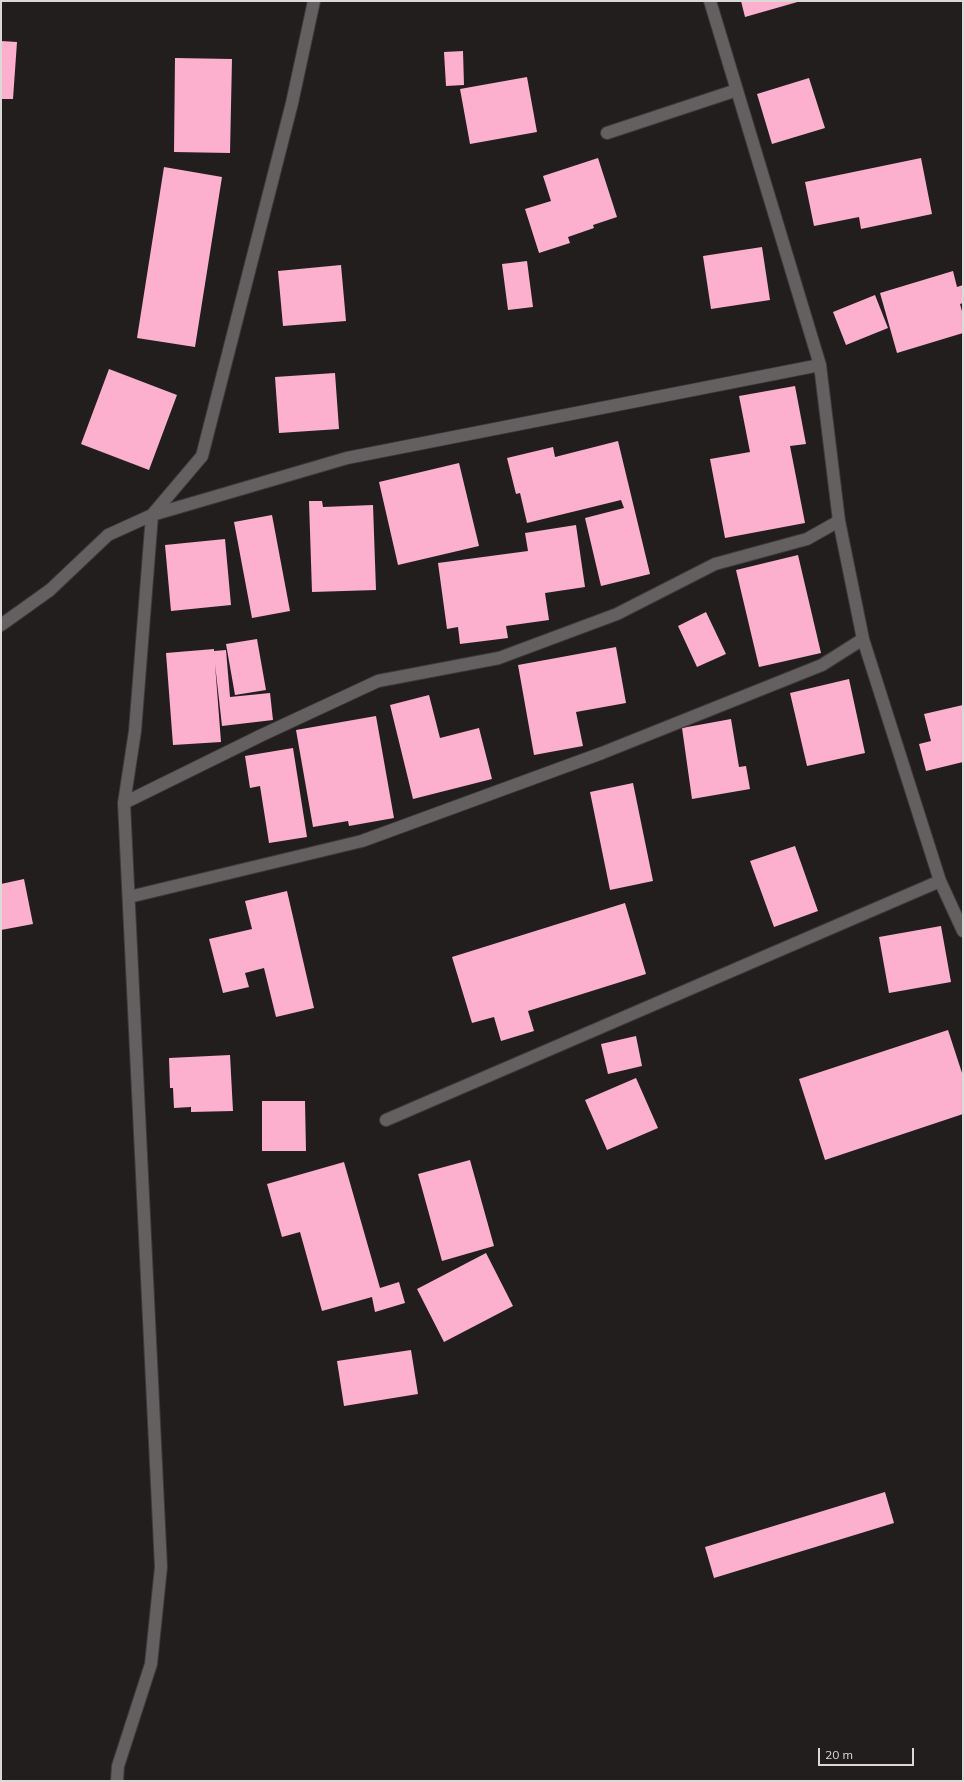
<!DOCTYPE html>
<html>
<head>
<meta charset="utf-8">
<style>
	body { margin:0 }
	#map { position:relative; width:964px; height:1782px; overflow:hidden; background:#221e1e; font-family:Mulish,sans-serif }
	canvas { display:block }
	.frame { position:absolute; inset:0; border:2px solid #dbd8d8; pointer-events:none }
	.scale { position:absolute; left:818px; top:1748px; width:96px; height:18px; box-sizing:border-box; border:2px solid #dbd8d8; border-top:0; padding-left:5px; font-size:12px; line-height:14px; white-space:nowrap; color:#dbd8d8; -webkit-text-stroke:3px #221e1e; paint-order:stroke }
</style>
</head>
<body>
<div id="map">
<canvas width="964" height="1782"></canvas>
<div class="frame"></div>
<div class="scale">20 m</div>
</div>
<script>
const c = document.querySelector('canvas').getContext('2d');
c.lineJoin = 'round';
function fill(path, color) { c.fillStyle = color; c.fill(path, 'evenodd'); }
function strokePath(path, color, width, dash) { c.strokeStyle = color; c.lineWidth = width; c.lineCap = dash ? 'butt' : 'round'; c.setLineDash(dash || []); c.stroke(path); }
fill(new Path2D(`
	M 741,1 L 801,1 L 745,17 Z
	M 1,41 L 17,42 L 13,99 L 1,99 Z
	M 463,51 L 464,85 L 446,86 L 444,52 Z
	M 175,58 L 232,59 L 230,153 L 174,152 Z
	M 527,77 L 537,132 L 470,144 L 460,89 Z
	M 809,78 L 825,128 L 772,144 L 757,94 Z
	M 598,158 L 617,217 L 593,225 L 594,228 L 568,237 L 570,243 L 539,253 L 525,209 L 551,201 L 543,176 Z
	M 921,158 L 932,214 L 861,229 L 859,217 L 814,226 L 805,182 Z
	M 164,167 L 222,177 L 195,347 L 137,338 Z
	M 762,247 L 770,300 L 711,309 L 703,256 Z
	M 527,261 L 533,307 L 508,310 L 502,264 Z
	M 341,265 L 346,321 L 283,326 L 278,271 Z
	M 953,271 L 957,287 L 963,285 L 963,303 L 960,304 L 963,315 L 963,333 L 897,353 L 880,293 Z
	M 875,295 L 888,328 L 846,345 L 833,312 Z
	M 109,369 L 177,395 L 149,470 L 81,444 Z
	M 335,373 L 339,429 L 279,433 L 275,377 Z
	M 795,386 L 806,444 L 790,446 L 805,523 L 725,538 L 710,459 L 750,452 L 739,396 Z
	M 618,441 L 650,574 L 601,586 L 585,518 L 624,508 L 621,500 L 527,523 L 520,493 L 516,494 L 507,458 L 553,447 L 555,457 Z
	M 459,463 L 479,546 L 398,565 L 379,482 Z
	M 309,501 L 322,501 L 323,507 L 373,505 L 376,590 L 312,592 Z
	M 272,515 L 290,611 L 252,618 L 234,522 Z
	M 576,525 L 585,587 L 545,593 L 549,620 L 506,626 L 508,638 L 460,644 L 458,627 L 447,629 L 438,563 L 528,551 L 525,533 Z
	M 225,539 L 231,605 L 171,611 L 165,545 Z
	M 798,555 L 821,653 L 759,667 L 736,570 Z
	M 706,612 L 726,654 L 697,667 L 678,626 Z
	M 257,639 L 266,690 L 235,695 L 226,644 Z
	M 616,647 L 626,703 L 576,712 L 583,746 L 534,755 L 518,665 Z
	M 214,649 L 214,651 L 226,650 L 230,697 L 270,693 L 273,720 L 222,726 L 215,664 L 221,742 L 173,745 L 166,653 Z
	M 849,679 L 865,753 L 807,766 L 790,693 Z
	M 429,695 L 440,738 L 479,728 L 492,779 L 413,799 L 390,705 Z
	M 963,705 L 963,762 L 926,771 L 919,744 L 931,741 L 924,714 Z
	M 376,716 L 394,818 L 349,826 L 348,821 L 313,827 L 296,730 Z
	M 731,719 L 739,767 L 746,766 L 750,789 L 692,799 L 682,728 Z
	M 293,748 L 307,837 L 269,843 L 260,786 L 250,788 L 245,756 Z
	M 633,783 L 653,881 L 610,890 L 590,792 Z
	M 795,846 L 818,911 L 774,927 L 750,861 Z
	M 24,879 L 33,924 L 1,930 L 1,884 Z
	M 287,891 L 314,1008 L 276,1017 L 264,968 L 245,973 L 249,987 L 223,993 L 209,939 L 252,929 L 245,901 Z
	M 625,903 L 646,974 L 528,1011 L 534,1031 L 501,1041 L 494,1017 L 472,1023 L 452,957 Z
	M 941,926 L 951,982 L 889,993 L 879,937 Z
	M 948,1030 L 963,1076 L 963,1114 L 825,1160 L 799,1079 Z
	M 636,1036 L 642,1066 L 608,1074 L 601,1044 Z
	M 230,1055 L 233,1111 L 191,1112 L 191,1107 L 174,1108 L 173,1088 L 170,1088 L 169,1058 Z
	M 636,1078 L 658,1128 L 607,1150 L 585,1100 Z
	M 262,1101 L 305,1101 L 306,1151 L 262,1151 Z
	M 470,1160 L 494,1246 L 442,1261 L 418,1174 Z
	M 344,1162 L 380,1288 L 399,1282 L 405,1303 L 375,1312 L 372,1297 L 322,1311 L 300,1232 L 282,1237 L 267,1184 Z
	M 486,1253 L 513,1306 L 444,1342 L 417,1289 Z
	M 411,1350 L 418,1394 L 344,1406 L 337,1361 Z
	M 885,1492 L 894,1523 L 714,1578 L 705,1547 Z`), '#fdafce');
const minor = new Path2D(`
	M 710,1 L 820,365 L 839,521 L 863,639 L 940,881 L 963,931
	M 607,133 L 737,90
	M 1,625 L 50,590 L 108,535 L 152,515 L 347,458 L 820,365
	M 124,803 L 262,735 L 378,681 L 499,658 L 617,614 L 715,564 L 807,539 L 839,521
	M 129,897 L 362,841 L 602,753 L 822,665 L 863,639
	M 386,1120 L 940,881
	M 117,1781 L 118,1766 L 151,1664 L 161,1567 L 124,803 L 135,731 L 152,515 L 202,456 L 292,103 L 314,1`);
strokePath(minor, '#3e3a3a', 14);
strokePath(minor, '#645f60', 12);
</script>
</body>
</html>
